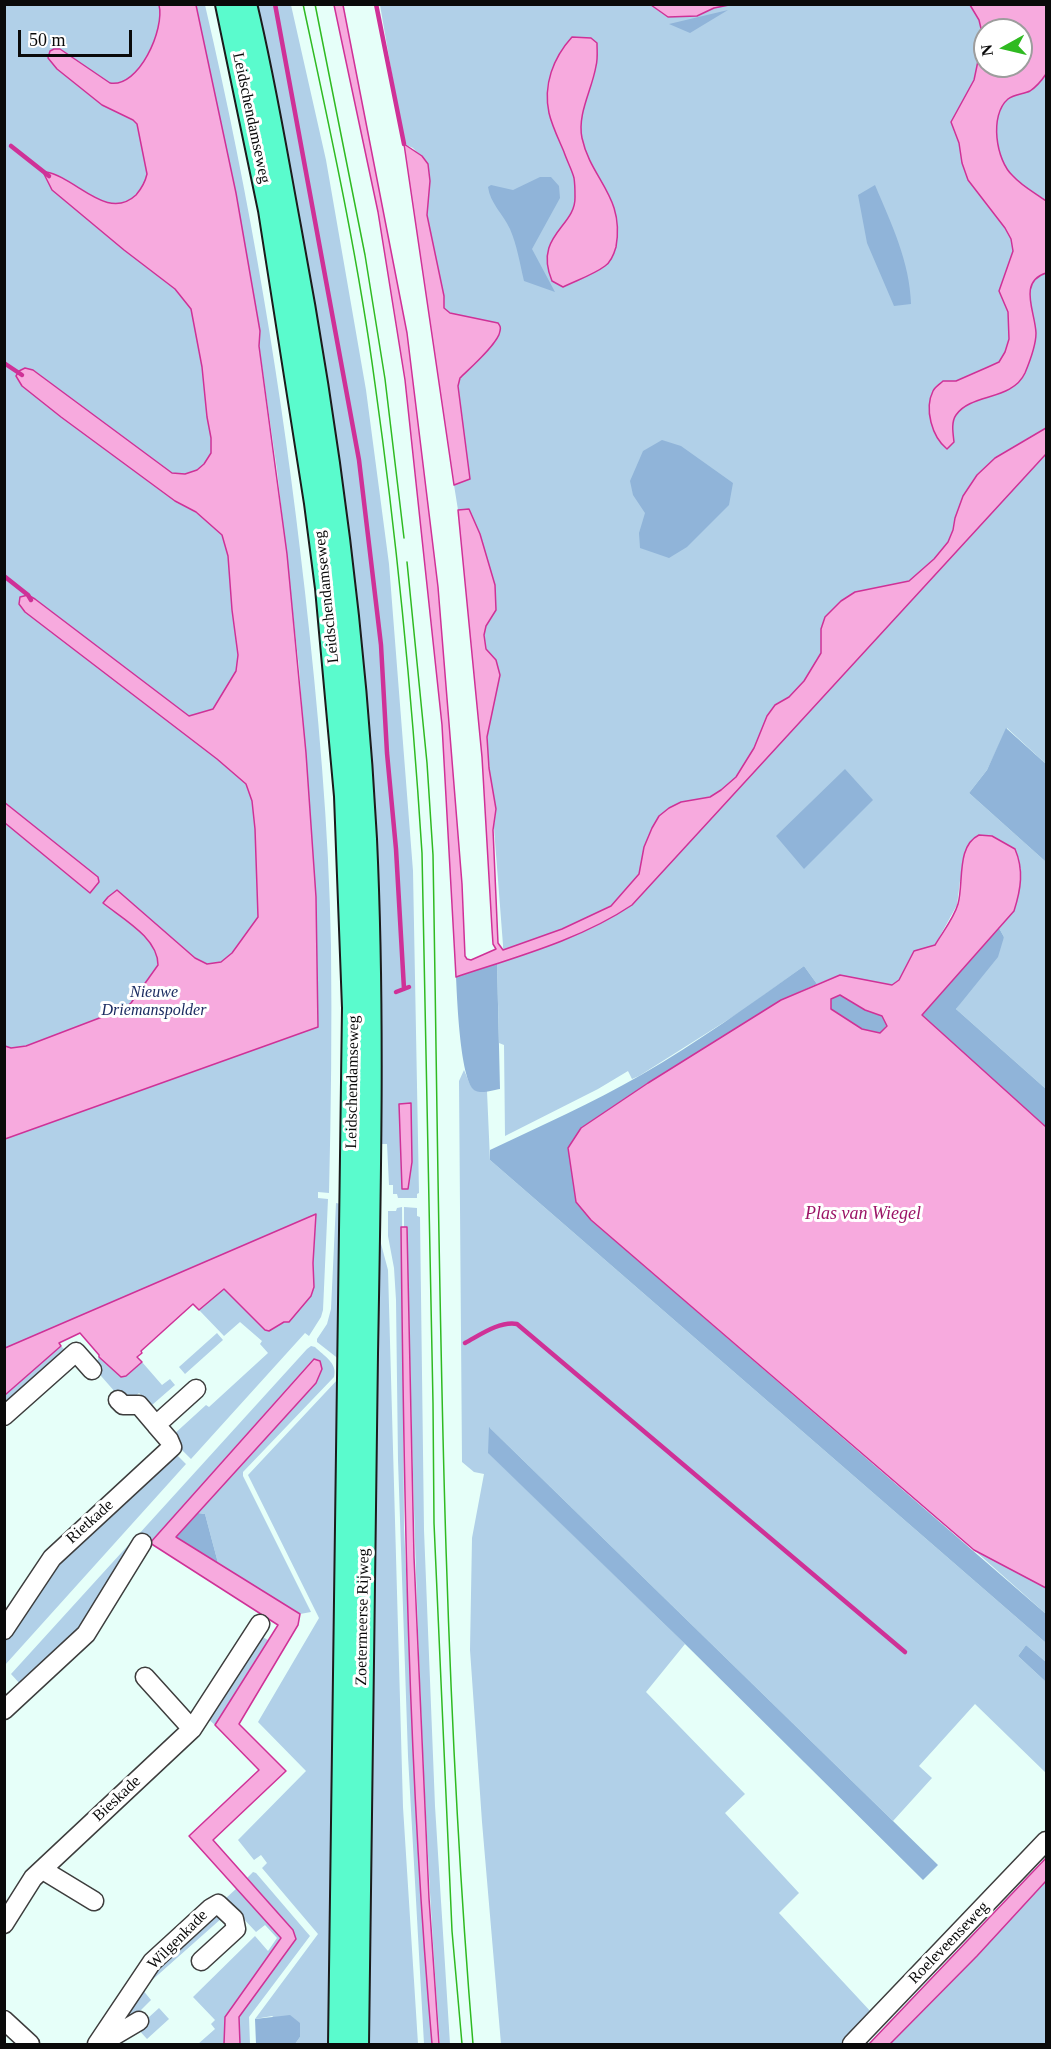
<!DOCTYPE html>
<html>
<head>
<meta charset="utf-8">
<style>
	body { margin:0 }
	#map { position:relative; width:1051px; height:2049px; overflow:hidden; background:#e6fff9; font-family:"Times New Roman",serif }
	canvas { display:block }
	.frame { position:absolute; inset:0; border:6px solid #0a0a0a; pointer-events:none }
	.north { position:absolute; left:973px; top:18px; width:60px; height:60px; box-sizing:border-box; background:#fff; border:2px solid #9d9d9d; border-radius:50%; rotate:262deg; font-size:16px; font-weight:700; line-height:24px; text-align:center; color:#0a0a0a }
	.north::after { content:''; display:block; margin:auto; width:21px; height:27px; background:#2fba21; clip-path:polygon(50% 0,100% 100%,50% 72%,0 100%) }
	.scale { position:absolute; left:18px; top:30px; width:114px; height:27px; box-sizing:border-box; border:3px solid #0a0a0a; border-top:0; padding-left:8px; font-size:18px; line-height:21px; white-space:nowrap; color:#0a0a0a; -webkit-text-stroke:4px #fff; paint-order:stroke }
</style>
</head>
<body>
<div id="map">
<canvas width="1051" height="2049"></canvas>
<div class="frame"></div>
<div class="north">N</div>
<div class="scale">50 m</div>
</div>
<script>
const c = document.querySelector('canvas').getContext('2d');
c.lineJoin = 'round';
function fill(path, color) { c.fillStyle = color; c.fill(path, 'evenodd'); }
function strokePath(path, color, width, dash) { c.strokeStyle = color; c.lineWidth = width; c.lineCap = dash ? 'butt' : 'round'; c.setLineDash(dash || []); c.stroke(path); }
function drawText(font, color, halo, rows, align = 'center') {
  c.font = font + ' "Times New Roman",serif'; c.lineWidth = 6; c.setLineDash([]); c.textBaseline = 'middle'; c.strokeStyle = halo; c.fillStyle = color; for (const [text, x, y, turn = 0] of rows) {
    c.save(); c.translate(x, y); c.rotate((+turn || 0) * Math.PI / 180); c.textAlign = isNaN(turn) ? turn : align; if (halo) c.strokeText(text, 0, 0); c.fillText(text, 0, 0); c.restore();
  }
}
fill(new Path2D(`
	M 4,5 L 176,5 L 318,1027 L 316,897 L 299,667 L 277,470 L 259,345 L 260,330 L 236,193 L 196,5 L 205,5 C 250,198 283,394 305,592 C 318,709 329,828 331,946 C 332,1028 331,1110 329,1193 L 318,1192 L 318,1198 L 328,1199 L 323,1310 L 321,1317 L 309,1336 L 305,1333 L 191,1459 L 179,1447 L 172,1436 L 206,1405 L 209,1407 L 268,1353 L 260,1344 L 262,1341 L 240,1322 L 224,1336 L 199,1310 L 224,1288 L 265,1330 L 269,1331 L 284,1322 L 314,1287 L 313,1263 L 316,1215 L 5,1348 Z
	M 254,5 L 291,5 L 326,160 L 366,390 L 389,564 L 413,871 L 419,1193 L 417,1194 L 417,1198 L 398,1198 L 397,1194 L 393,1194 L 393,1185 L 389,1185 L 387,1144 L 373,1144 L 375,1004 Z
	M 380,5 L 1046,5 L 1046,764 L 1007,728 L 987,770 L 969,793 L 1046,862 L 1046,1089 L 956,1009 L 1004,937 L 999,928 C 1018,906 1020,897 1021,868 L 960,881 L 957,905 L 935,945 L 914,951 L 899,980 L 892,985 L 840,975 L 817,984 L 804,966 L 745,1009 L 639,1076 L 632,1079 L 628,1071 L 598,1089 L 505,1136 L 504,1045 L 499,1043 L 497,963 L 503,961 L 503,945 L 487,737 L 500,675 L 496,660 L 486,649 L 484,635 L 486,626 L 496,610 L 495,585 L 480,534 L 469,509 L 458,510 L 454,485 L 470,479 L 458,386 L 460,379 L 500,334 L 497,323 L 450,313 L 444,308 L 444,296 L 427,215 L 430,181 L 428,164 L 413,148 L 404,144 ZM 985,30 L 1021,30 L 1021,66 L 985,66 Z
	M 464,1070 C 470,1083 470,1093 487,1091 L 490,1160 L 1046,1643 L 1046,1662 L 1026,1645 L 1018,1656 L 1046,1682 L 1046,1773 L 975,1704 L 919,1766 L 932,1778 L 893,1821 L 490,1428 L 489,1453 L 685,1644 L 646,1692 L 745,1794 L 725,1813 L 799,1893 L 779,1913 L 872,2013 L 843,2044 L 501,2044 L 482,1822 L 470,1650 L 472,1538 L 484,1474 L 474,1472 L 462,1462 L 459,1081 Z
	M 336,1203 L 341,1204 L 339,1284 L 345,1290 L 335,2044 L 295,2044 L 300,2037 L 272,2016 L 255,2019 L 318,1934 L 262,1868 L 267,1863 L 261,1855 L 254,1860 L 238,1840 L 306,1771 L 258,1722 L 319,1618 L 248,1475 L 339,1378 L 340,1360 L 317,1342 L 317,1339 L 327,1324 L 331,1309 Z
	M 402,1207 L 404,1527 L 418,1830 L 432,2044 L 424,2044 L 408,1756 L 398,1460 L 396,1300 L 394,1268 L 388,1236 L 388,1211 L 396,1211 L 397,1208 Z
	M 404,1207 L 417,1208 L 417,1216 L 420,1217 L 424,1530 L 435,1806 L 450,2044 L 440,2044 C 420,1772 413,1500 407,1227 L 404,1227 Z
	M 374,1238 L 380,1240 L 388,1270 L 403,1807 L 418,2044 L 363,2044 Z
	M 217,1333 L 223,1340 L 185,1374 L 179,1367 Z
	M 61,1346 L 68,1353 L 5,1409 L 4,1396 Z
	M 311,1346 L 315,1347 C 324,1356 338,1363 334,1377 L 243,1472 L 243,1476 L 311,1612 L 300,1614 L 218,1563 L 205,1514 L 198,1513 L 316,1383 L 322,1369 L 320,1361 L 313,1359 L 150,1543 L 138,1535 L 307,1349 Z
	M 99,1357 L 121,1377 L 126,1376 L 142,1362 L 162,1385 L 170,1379 L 175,1385 L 152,1405 L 139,1393 L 130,1401 L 123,1401 L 94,1368 Z
	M 175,1453 L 186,1464 L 5,1665 L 5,1639 L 55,1561 Z
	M 132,1541 L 137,1544 L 83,1630 L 22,1686 L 11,1674 Z
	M 974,1550 L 1046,1588 L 1046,1614 Z
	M 259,1635 L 268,1640 L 215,1725 L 207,1718 Z
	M 253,1872 L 256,1873 L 310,1936 L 249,2017 L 250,2044 L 240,2044 L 239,2017 L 296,1939 L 293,1930 L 247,1878 Z
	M 1046,1881 L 1046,2044 L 890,2044 L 977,1956 Z
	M 237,1888 L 281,1938 L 225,2017 L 224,2044 L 198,2044 L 215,2029 L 211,2024 L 215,2020 L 193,1997 L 255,1936 L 268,1951 L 277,1938 L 265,1925 L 256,1932 L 225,1899 Z
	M 215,1913 L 222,1918 L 142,1989 L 151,2000 L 127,2024 L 120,2016 L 151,1970 Z
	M 159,2008 L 169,2019 L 147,2039 L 137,2028 Z`), '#b1d0e8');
fill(new Path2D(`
	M 728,10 L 690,33 L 669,24 Z
	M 540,177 L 551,177 L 559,186 L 560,198 L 532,249 L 555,292 L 524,281 C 520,264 517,245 510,229 C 503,214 490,203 488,187 L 491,185 L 513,190 Z
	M 875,185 C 891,223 910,262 911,304 L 894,306 L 867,243 L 858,195 Z
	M 662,440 L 681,446 L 733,483 L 729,505 L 687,547 L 669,558 L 640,548 L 639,533 L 645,513 L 633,495 L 630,481 L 643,451 Z
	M 1006,728 L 1046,764 L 1046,862 L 969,793 L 987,770 Z
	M 845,769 L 873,800 L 804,869 L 776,836 Z
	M 999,928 L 1004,937 L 998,957 L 956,1009 L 1046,1089 L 1046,1127 L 922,1015 Z
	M 497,963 L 500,1089 C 494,1090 482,1094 476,1091 C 460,1086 457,995 456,977 Z
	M 804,966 L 817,984 L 781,1000 L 648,1083 L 581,1128 L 591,1220 L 1046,1614 L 1046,1643 L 490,1160 L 490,1150 C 541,1126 592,1103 641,1075 C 698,1042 751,1004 804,966 Z
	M 840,995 L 865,1010 L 882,1016 L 887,1025 L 880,1033 L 862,1029 L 831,1009 L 831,999 Z
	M 489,1427 L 893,1821 L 938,1865 L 923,1880 L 685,1644 L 488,1453 Z
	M 198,1513 L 205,1514 L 218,1563 L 176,1537 Z
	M 1026,1645 L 1046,1662 L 1046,1682 L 1018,1656 Z
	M 290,2015 L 300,2023 L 300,2037 L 295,2044 L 256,2044 L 255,2019 Z`), '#90b4d9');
const water = new Path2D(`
	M 159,5 L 196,5 L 236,193 L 260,331 L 259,346 L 287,554 L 306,753 L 316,897 L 318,1027 L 5,1139 L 5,1046 L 11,1048 L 26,1046 L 123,1009 L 131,1003 L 158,965 C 158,938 123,919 103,903 L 108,897 L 117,890 L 195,958 L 207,964 L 221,962 L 232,953 L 258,917 L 255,829 L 252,801 L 246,784 L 217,759 L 25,612 L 19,604 L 20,597 L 28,595 L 35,599 L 189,716 L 213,709 L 236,671 L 238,655 L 232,610 L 228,556 L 222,535 L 196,512 L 175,501 L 61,417 L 22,386 L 16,376 L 19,371 L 25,368 L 33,370 L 172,473 L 185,474 L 197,470 L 204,464 L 211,453 L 211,438 L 207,417 L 202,367 L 191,309 L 175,289 L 124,250 L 52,190 L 44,174 L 46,172 C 76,177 107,222 136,195 C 142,188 145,183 147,174 L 137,124 L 133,120 L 102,105 L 57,69 L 48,58 L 50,51 L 54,49 L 60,49 L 110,83 C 139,88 165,29 159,5 Z
	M 334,5 L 343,5 L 407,333 L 438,587 L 462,884 L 465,956 L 467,959 L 471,960 L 496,949 L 493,944 L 492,929 L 482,757 L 458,510 L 469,509 L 480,534 L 495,585 L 496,610 L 486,626 L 484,635 L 486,649 L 496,660 L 500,675 L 487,737 L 489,768 L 496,809 L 493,830 L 498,943 L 503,950 L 562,929 L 611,906 L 639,874 L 644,847 L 652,828 L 659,816 L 669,808 L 681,802 L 710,797 L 721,790 L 736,777 L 754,748 L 767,716 L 775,705 L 789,697 L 804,681 L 821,653 L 821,629 L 825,617 L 841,601 L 855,592 L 909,581 L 934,559 L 948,542 L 953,530 L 955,518 L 963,496 L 977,475 L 995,458 L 1046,428 L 1046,454 L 632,905 C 580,940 516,957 456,977 L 442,725 L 405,380 L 378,212 Z
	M 651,5 L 729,5 L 714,8 L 697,16 L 668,17 Z
	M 970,5 L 1046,5 L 1046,74 C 1042,80 1036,87 1030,91 C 1024,94 1014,94 1008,99 C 989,115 996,161 1013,176 C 1022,186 1035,193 1046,201 L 1046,273 C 1018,282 1035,311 1036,333 C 1036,346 1030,361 1025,373 C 1012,401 971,393 956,415 C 951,422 953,433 954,442 L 947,449 C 932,437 924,409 933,391 C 935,387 940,384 943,381 L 956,381 L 988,367 L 999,362 L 1005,352 L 1009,339 L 1008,312 L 999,291 L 1013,251 L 1011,239 L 1005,228 L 968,180 L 962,163 L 959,143 L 951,122 L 974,80 L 983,37 L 979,20 ZM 985,30 L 1021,30 L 1021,66 L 985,66 Z
	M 572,37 L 591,38 L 597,43 C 597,51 598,59 596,66 C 592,90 577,114 582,138 C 591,180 625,196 616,247 C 614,254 611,262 605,266 C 593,275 577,280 563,287 L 552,281 C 533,235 576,227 575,197 C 575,191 575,184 574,178 C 572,170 567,161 564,152 C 559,140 552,126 549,113 C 543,85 553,58 572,37 Z
	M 404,144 L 422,156 L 428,164 L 430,181 L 427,215 L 444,296 L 444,308 L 450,313 L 498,323 C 500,326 501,327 500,331 C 499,343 469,369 460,378 L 458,386 L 470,479 L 454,485 Z
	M 4,802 L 98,877 L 99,882 L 90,893 L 5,823 Z
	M 979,835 L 992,836 L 1015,849 C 1024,870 1021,889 1014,911 L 922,1015 L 1046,1127 L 1046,1588 L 974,1550 L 591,1220 L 576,1202 L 568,1148 L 581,1128 L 648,1083 L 781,1000 L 840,975 L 892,985 L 899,980 L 914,951 L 935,945 C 942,933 954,918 958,904 C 964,883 956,846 979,835 ZM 840,995 L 865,1010 L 882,1016 L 887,1026 L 880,1033 L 862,1029 L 831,1009 L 831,999 Z
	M 411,1103 L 412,1162 L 408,1189 L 402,1189 L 399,1104 Z
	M 316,1214 L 313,1263 L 314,1287 L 311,1296 L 289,1322 L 284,1322 L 269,1331 L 265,1330 L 224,1289 L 199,1310 L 193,1304 L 141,1351 L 142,1353 L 137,1357 L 142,1362 L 126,1376 L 121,1377 L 99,1357 L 99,1355 L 80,1333 L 59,1343 L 61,1346 L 5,1395 L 5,1348 Z
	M 401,1227 L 407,1227 L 414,1557 L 429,1898 L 439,2044 L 432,2044 C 408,1773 404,1500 401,1227 Z
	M 314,1359 L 320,1361 L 322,1369 L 316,1383 L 176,1537 L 300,1614 L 298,1625 L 239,1724 L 286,1771 L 213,1840 L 293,1930 L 296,1939 L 239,2017 L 240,2044 L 224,2044 L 225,2017 L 281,1938 L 189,1836 L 259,1770 L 215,1725 L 278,1625 L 150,1543 Z
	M 1046,1858 L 1046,1881 L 977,1956 L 890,2044 L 869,2044 Z`);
fill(water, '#f7aade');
strokePath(water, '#cf3197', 1.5);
strokePath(new Path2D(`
	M 275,4 L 359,460 L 381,645 L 387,753 L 396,849 L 404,989
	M 376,4 L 404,144
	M 11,146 L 49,176
	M 4,363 L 22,375
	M 4,576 L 28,595 L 31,600
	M 396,992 L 409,987
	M 465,1343 C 480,1335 499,1321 517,1324 L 905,1652`), '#cf3197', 4.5);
const minor = new Path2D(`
	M 118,1400 L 123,1405 L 139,1405 L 156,1425
	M 4,1416 L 76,1352 L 92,1370
	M 4,1630 L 52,1558 L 172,1447 L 169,1440 L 156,1425 L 196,1389
	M 145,1677 L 192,1729
	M 4,1710 L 86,1634 L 142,1543
	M 43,1870 L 94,1901
	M 4,1924 L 33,1878 L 192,1729 L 260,1624
	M 4,2020 L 30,2044
	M 97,2044 L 152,1962 L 211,1908 L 218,1904 L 234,1919 L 236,1929 L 201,1961
	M 100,2044 L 139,2021
	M 852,2044 L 1046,1841`);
const major = new Path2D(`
	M 227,4 L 270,210 L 316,503 L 327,588 L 346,796 L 354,1008 L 340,2044
	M 245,4 C 263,78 275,152 289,227 C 327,429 354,633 365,839 C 373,1011 369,1183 366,1354 C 363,1584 360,1814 357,2044`);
strokePath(minor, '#3d3d3d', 21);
strokePath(major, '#1b1b1b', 26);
strokePath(minor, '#fff', 18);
strokePath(major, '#5afbcd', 22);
strokePath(new Path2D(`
	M 303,4 C 330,130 358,256 375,384 C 397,540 412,696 422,853 L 433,1403 L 434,1523 L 452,1931 L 462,2044
	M 315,4 L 365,255 L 385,379 L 404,538
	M 407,562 L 427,763 L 433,855 C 440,1251 440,1649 473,2044`), '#2fba21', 1.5);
drawText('16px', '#0a0a0a', '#fff', [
	["Leidschendamseweg",251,118,78],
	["Leidschendamseweg",327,597,-96],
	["Leidschendamseweg",353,1082,-89],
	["Rietkade",90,1522,-42],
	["Zoetermeerse Rijweg",363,1617,-89],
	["Bieskade",117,1799,-43],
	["Wilgenkade",178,1940,-45],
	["Roeleveenseweg",949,1943,-46]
]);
drawText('italic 16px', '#1b2c61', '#fff', [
	["Nieuwe",154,993],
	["Driemanspolder",154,1011]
]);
drawText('italic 18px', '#9b1366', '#fff', [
	["Plas van Wiegel",863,1214]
]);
</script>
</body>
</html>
